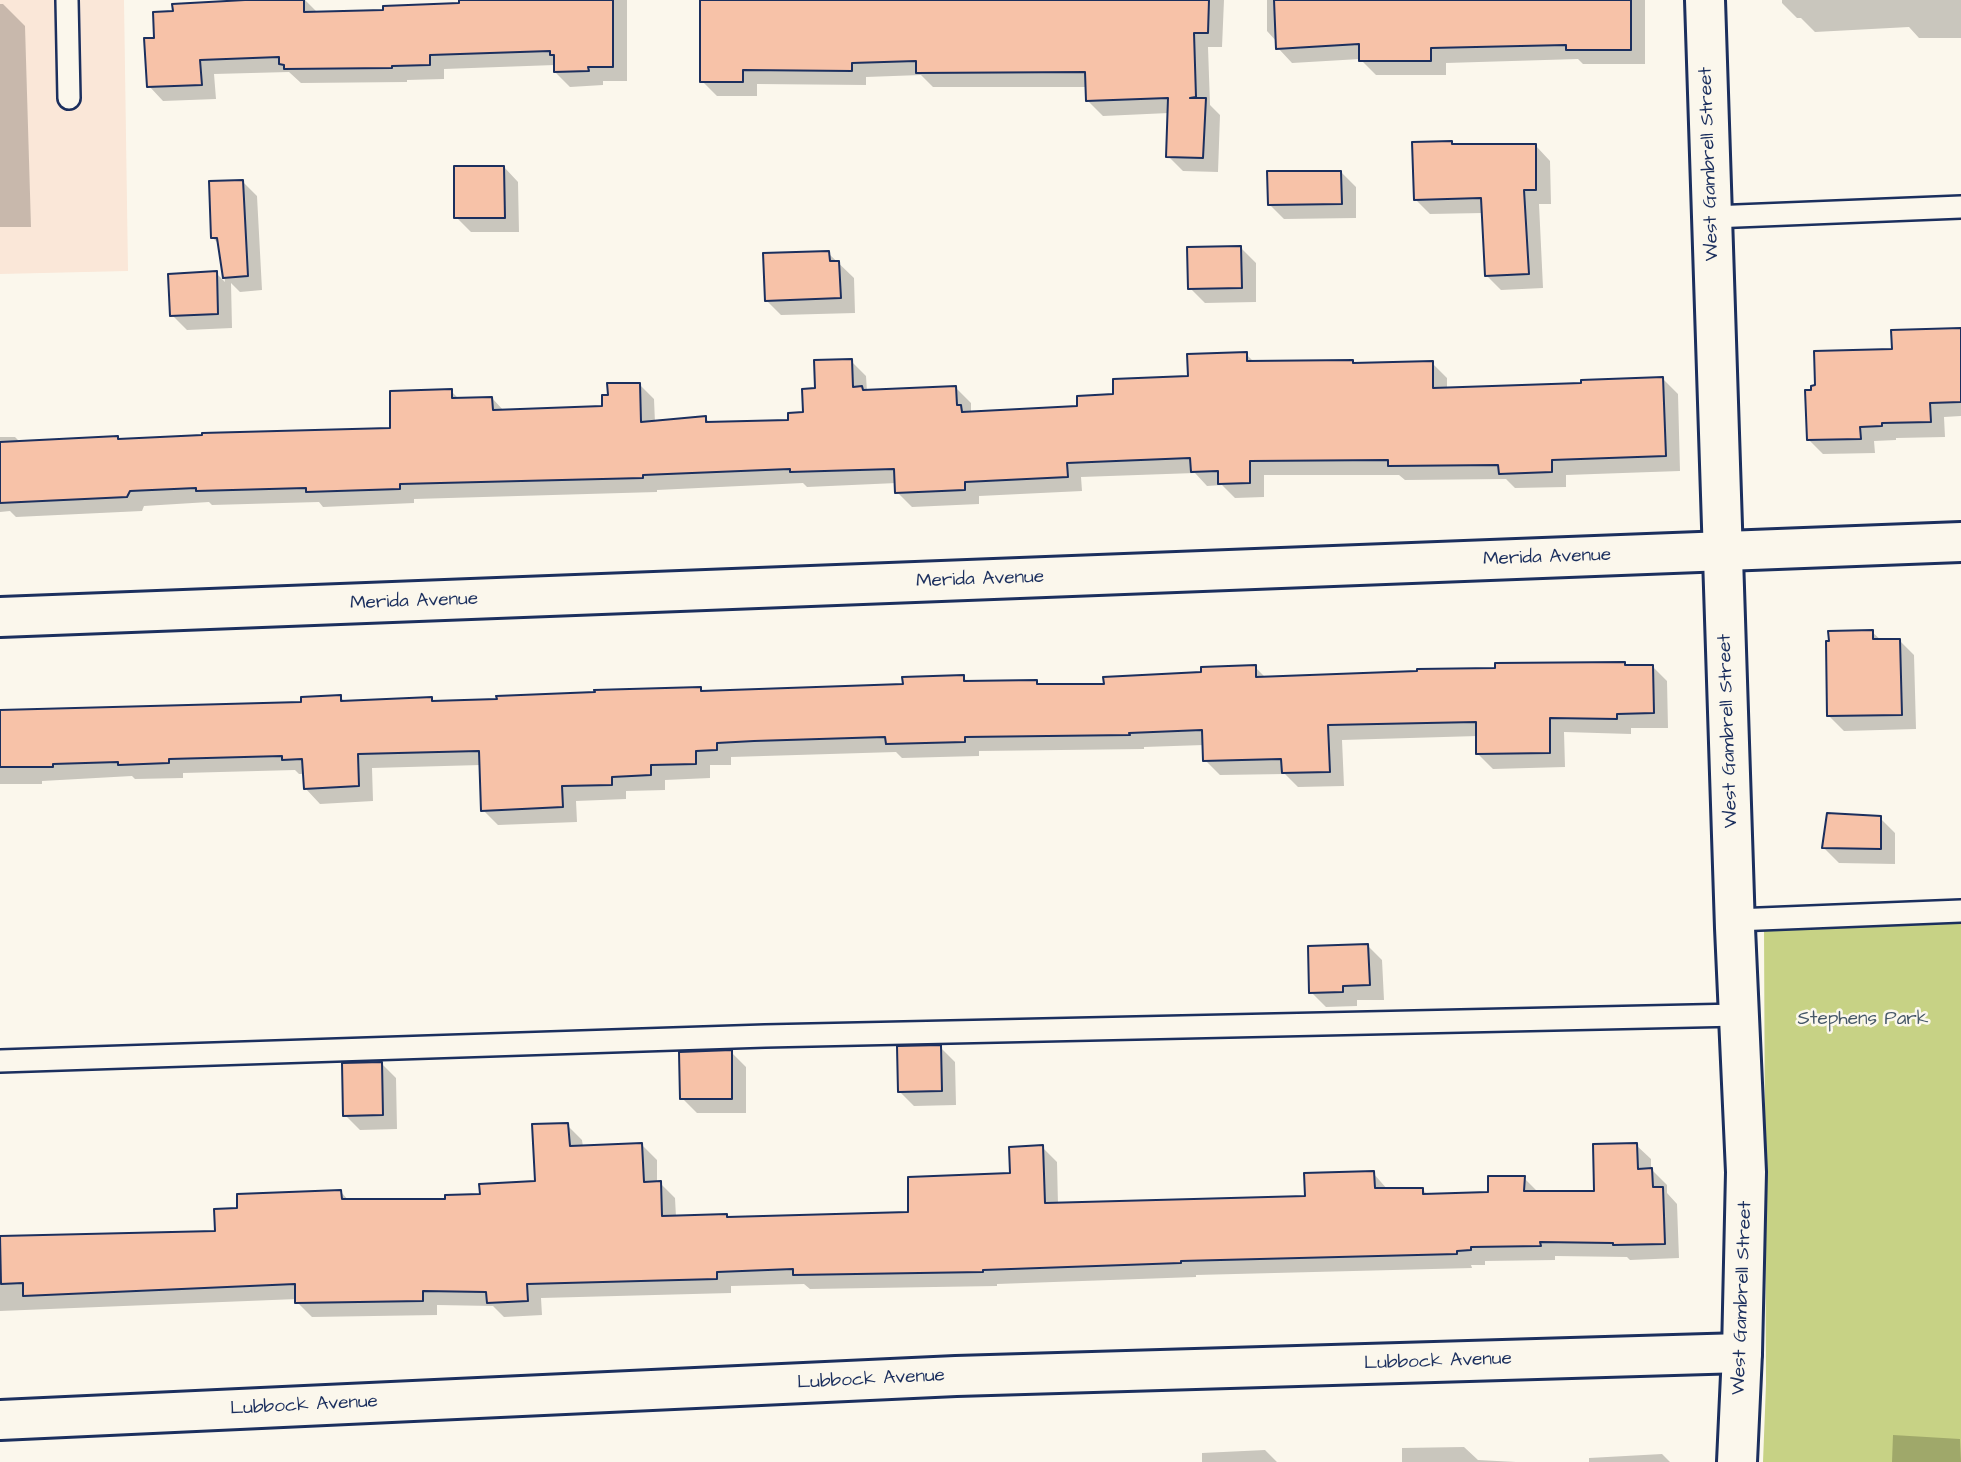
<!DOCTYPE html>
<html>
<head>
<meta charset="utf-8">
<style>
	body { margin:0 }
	canvas { display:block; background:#fbf7ec }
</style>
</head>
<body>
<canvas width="1961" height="1462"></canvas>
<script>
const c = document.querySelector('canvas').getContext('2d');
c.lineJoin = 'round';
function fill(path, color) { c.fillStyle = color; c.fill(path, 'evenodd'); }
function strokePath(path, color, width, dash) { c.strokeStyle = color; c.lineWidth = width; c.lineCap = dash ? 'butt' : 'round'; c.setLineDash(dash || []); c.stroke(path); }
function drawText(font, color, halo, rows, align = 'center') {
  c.font = font + ' "Architects Daughter",sans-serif'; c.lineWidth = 5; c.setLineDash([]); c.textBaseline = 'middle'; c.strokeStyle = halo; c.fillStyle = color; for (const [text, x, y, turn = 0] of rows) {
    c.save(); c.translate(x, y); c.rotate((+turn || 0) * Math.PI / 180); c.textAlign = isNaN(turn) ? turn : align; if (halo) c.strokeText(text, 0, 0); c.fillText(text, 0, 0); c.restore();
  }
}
fill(new Path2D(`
	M 0,0 L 124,0 L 128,271 L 0,274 Z`), '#fae7d8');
fill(new Path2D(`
	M 1961,916 L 1961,1462 L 1763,1462 L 1766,1384 L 1764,925 Z`), '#c7d285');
fill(new Path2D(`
	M 273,0 L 305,0 L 319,14 L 384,11 L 502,0 L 627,0 L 627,81 L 603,81 L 603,85 L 570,87 L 555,72 L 555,65 L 444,69 L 444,79 L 407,80 L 407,82 L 301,83 L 289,72 L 214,74 L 216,99 L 163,101 L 149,86 L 155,40 Z
	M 701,0 L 1224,0 L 1222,47 L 1208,47 L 1210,105 L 1220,115 L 1218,172 L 1183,171 L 1168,156 L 1169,113 L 1103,116 L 1088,101 L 1087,87 L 933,87 L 921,75 L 866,77 L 866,85 L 757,84 L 757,96 L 717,96 L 702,81 Z
	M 1267,0 L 1645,0 L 1645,64 L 1583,64 L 1578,59 L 1446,63 L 1446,75 L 1376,75 L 1360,59 L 1292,63 L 1278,48 L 1277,42 L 1267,31 Z
	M 1782,0 L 1961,0 L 1961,38 L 1919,38 L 1909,27 L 1815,32 L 1801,18 L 1797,18 L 1782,3 Z
	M 0,4 L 3,4 L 25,26 L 31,227 L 0,227 Z
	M 1536,146 L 1550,161 L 1551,204 L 1539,204 L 1543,288 L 1501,290 L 1486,275 L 1483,213 L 1430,214 L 1415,199 Z
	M 504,167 L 518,182 L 519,232 L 471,232 L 456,217 Z
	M 1341,172 L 1356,187 L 1356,218 L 1284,219 L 1269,204 Z
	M 242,181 L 257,196 L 262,290 L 240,292 L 231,283 L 232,328 L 187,330 L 172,315 L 216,273 L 225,282 L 220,245 L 213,238 Z
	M 1241,248 L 1256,263 L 1256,302 L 1205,303 L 1190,288 Z
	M 828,253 L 854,278 L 855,313 L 781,315 L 766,300 Z
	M 1961,330 L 1961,416 L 1944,417 L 1945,437 L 1896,438 L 1896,440 L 1874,441 L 1875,453 L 1823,454 L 1808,439 L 1813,391 L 1893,350 Z
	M 1246,354 L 1254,362 L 1352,362 L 1355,365 L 1432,363 L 1447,378 L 1447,389 L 1583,384 L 1663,379 L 1678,394 L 1680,471 L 1566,475 L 1566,487 L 1515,488 L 1506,479 L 1405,480 L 1399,475 L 1264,475 L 1264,497 L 1235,498 L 1222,485 L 1207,486 L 1195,473 L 1081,477 L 1082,491 L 979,496 L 979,504 L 912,507 L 897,492 L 897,483 L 807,487 L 803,483 L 657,490 L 657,492 L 414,499 L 414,503 L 323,507 L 319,502 L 212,505 L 209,502 L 144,506 L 142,511 L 16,517 L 10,511 L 0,512 L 0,437 L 15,437 L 21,443 L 117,438 L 120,441 L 392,429 L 451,391 L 460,400 L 492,398 L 504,411 L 604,408 L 609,396 L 639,384 L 654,399 L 655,423 L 705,418 L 712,424 L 790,421 L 805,414 L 817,390 L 851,361 L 866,376 L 867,392 L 956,388 L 971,403 L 971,413 L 1079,408 L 1115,396 L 1190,378 Z
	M 1872,632 L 1882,641 L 1899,640 L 1914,655 L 1916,729 L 1844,731 L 1829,716 Z
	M 1624,664 L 1627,667 L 1652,666 L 1667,681 L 1668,728 L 1631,728 L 1631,734 L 1564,732 L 1565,767 L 1493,769 L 1478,754 L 1478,736 L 1342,740 L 1344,786 L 1298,787 L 1285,774 L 1220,775 L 1205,760 L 1204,745 L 1144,747 L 1144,749 L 979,751 L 979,756 L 902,758 L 896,752 L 731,757 L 731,765 L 710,765 L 710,778 L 665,780 L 665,790 L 626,791 L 626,799 L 576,801 L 577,822 L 498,825 L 483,810 L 481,765 L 372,768 L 373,801 L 320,804 L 306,789 L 305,774 L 299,774 L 295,770 L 183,773 L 183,778 L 135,779 L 132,776 L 42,781 L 42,784 L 0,784 L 0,712 L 303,704 L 340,697 L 346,702 L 431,699 L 435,703 L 700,689 L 703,692 L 904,686 L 963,677 L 968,682 L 1036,682 L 1040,685 L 1105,686 L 1255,667 L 1266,678 Z
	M 1880,818 L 1895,833 L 1895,864 L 1839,863 L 1824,848 Z
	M 1368,946 L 1382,960 L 1384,1000 L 1357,1000 L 1357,1006 L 1326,1007 L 1311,992 Z
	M 940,1047 L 955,1062 L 956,1105 L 914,1106 L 899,1091 Z
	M 731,1052 L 746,1067 L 746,1113 L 697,1113 L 682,1098 Z
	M 381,1063 L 396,1078 L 397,1129 L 360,1130 L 345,1115 Z
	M 567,1125 L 582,1140 L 583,1147 L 642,1145 L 657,1160 L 657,1183 L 660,1183 L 675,1198 L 676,1217 L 726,1215 L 730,1219 L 910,1214 L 1011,1175 L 1042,1147 L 1057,1162 L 1058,1205 L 1307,1198 L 1373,1173 L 1388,1190 L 1422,1189 L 1428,1195 L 1490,1194 L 1524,1178 L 1539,1193 L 1596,1193 L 1636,1145 L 1651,1159 L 1651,1169 L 1667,1185 L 1667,1193 L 1677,1204 L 1679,1258 L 1630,1260 L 1627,1257 L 1555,1256 L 1555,1260 L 1485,1261 L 1485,1265 L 1471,1265 L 1472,1268 L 1196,1275 L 1196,1277 L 997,1284 L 997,1286 L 810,1289 L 804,1284 L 731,1286 L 731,1293 L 541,1298 L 542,1315 L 504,1317 L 493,1306 L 437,1305 L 437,1315 L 312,1317 L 297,1302 L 297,1299 L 0,1311 L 0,1238 L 216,1233 L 238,1210 L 341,1192 L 349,1201 L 447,1201 L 482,1196 L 537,1182 Z
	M 1893,1435 L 1960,1439 L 1961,1462 L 1892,1462 Z
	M 1464,1447 L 1478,1460 L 1516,1462 L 1402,1462 L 1402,1448 Z
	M 1265,1450 L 1277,1462 L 1201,1462 L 1202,1462 L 1202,1453 Z
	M 1662,1454 L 1670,1462 L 1589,1462 L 1589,1458 Z`), '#0003');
const building = new Path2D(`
	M 245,0 L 304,0 L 304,12 L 383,10 L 383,6 L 459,3 L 459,0 L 613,0 L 613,67 L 588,67 L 589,71 L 554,72 L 554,55 L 550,55 L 550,51 L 430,55 L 430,65 L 392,66 L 392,68 L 284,69 L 284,65 L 279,64 L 279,57 L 200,60 L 202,85 L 147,87 L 144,38 L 154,38 L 153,12 L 173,11 L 172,4 Z
	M 700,0 L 1209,0 L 1208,33 L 1194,33 L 1196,97 L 1190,98 L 1206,98 L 1203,158 L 1166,157 L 1168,98 L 1086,101 L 1085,72 L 916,73 L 916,61 L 852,63 L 852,71 L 743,70 L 743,82 L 700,82 Z
	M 1274,0 L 1631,0 L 1631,50 L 1566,50 L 1566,45 L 1431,48 L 1431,61 L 1359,61 L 1359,44 L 1276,49 Z
	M 1452,141 L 1452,144 L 1536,144 L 1536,190 L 1524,190 L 1529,274 L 1485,276 L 1481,198 L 1414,200 L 1412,142 Z
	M 454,166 L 504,166 L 505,218 L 454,218 Z
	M 1267,171 L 1341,171 L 1342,204 L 1268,205 Z
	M 243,180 L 248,276 L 223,278 L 217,238 L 211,238 L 209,181 Z
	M 1241,246 L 1242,288 L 1188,289 L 1187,247 Z
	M 829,251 L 830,261 L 839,261 L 841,298 L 765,301 L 763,253 Z
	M 217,271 L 218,314 L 170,316 L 168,274 Z
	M 1961,328 L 1961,402 L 1930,403 L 1931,422 L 1882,423 L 1882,426 L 1860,427 L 1861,439 L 1807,440 L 1805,390 L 1811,390 L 1811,386 L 1815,385 L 1814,351 L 1892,349 L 1891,330 Z
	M 1247,352 L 1247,361 L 1353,360 L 1353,363 L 1433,361 L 1433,388 L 1581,383 L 1581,380 L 1663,377 L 1666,456 L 1552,460 L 1552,472 L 1499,474 L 1498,465 L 1388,466 L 1388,460 L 1250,461 L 1250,483 L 1218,484 L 1218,471 L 1191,472 L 1190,458 L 1067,463 L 1068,477 L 965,482 L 965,490 L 895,493 L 894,469 L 790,472 L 790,469 L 643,475 L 643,478 L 400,484 L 400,489 L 306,492 L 306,488 L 196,491 L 196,488 L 130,491 L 127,497 L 0,503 L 0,442 L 118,436 L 118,439 L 202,435 L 202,433 L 390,428 L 390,391 L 452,389 L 452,398 L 492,397 L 493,410 L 602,406 L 602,395 L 608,395 L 607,383 L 640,383 L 641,422 L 706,416 L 706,422 L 788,420 L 788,413 L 803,412 L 802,389 L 815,388 L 814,360 L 852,359 L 853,387 L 862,386 L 863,390 L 956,386 L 957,405 L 961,405 L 962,412 L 1077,406 L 1077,396 L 1113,394 L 1113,379 L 1188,376 L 1187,354 Z
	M 1873,630 L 1873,639 L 1900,639 L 1902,715 L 1827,716 L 1826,641 L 1829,641 L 1828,631 Z
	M 1625,662 L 1625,665 L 1653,665 L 1654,713 L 1617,714 L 1617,719 L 1550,718 L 1550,753 L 1476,754 L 1476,722 L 1328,725 L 1330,772 L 1282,773 L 1281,759 L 1203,761 L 1202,730 L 1129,733 L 1130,735 L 965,737 L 965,742 L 886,744 L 885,737 L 754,741 L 717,743 L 717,750 L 696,751 L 696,764 L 651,765 L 651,775 L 612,777 L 612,785 L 562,786 L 563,807 L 481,811 L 479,751 L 358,754 L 359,786 L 304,789 L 302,759 L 282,760 L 282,756 L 169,759 L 169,763 L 118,765 L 118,762 L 53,764 L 53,767 L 0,767 L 0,710 L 301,702 L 301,697 L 341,695 L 341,701 L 432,697 L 432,701 L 497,699 L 496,696 L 595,692 L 594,690 L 701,687 L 701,691 L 903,684 L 902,677 L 964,675 L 964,681 L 1037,680 L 1037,684 L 1104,684 L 1103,677 L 1201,672 L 1201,667 L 1256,665 L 1256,677 L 1417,671 L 1417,669 L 1495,668 L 1495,663 Z
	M 1827,813 L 1881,816 L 1881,849 L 1822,848 Z
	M 1368,944 L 1370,985 L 1343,986 L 1343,992 L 1309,993 L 1308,946 Z
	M 941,1045 L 942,1091 L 898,1092 L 897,1046 Z
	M 732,1050 L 732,1099 L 680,1099 L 679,1052 Z
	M 382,1062 L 383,1115 L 343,1116 L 342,1063 Z
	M 568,1123 L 570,1146 L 642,1143 L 644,1182 L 661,1181 L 662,1216 L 727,1214 L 727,1217 L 908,1212 L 908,1177 L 1010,1173 L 1009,1147 L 1043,1145 L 1045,1203 L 1305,1196 L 1304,1173 L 1374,1171 L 1375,1188 L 1423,1188 L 1423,1194 L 1488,1192 L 1488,1176 L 1525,1176 L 1524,1191 L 1594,1191 L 1593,1144 L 1637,1143 L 1638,1169 L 1652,1168 L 1653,1187 L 1663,1187 L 1665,1244 L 1613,1245 L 1613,1243 L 1540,1242 L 1541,1246 L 1471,1247 L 1471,1250 L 1457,1251 L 1457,1254 L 1181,1261 L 1181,1263 L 983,1270 L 983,1272 L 793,1275 L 793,1269 L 717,1272 L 717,1279 L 527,1284 L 528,1301 L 487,1303 L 486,1292 L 423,1291 L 423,1301 L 295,1303 L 295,1284 L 23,1296 L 23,1283 L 1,1284 L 0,1236 L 215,1231 L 214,1209 L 237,1208 L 237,1194 L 341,1190 L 342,1199 L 445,1199 L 445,1195 L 480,1194 L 479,1184 L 535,1181 L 532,1124 Z`);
fill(building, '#f7c2a8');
strokePath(building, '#1b2f5e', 2);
const lane = new Path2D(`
	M 67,0 L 69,98
	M 1712,217 L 1961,207
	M 1735,920 L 1961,911
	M 0,1061 L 765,1036 L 1739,1015`);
const street = new Path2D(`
	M 0,617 L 1961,542
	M 0,1420 L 956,1376 L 1742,1353`);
const secondary = new Path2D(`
	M 1705,0 L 1735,928 L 1746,1172 L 1742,1353 L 1737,1462`);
strokePath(lane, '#1b2f5e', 26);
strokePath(street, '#1b2f5e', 44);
strokePath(secondary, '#1b2f5e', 44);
strokePath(lane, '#fbf7ec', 21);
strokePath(street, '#fbf7ec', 38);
strokePath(secondary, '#fbf7ec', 38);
drawText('19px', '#1b2f5e', '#fbf7ec', [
	["West Gambrell Street",1710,164,-92],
	["Merida Avenue",1547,558,-2],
	["Merida Avenue",980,580,-2],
	["Merida Avenue",414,602,-2],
	["West Gambrell Street",1729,731,-92],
	["West Gambrell Street",1743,1298,-88],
	["Lubbock Avenue",1438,1362,-2],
	["Lubbock Avenue",871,1380,-3],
	["Lubbock Avenue",304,1406,-3]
]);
drawText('19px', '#465868', '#fbf7ec', [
	["Stephens Park",1863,1020]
]);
</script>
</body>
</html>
